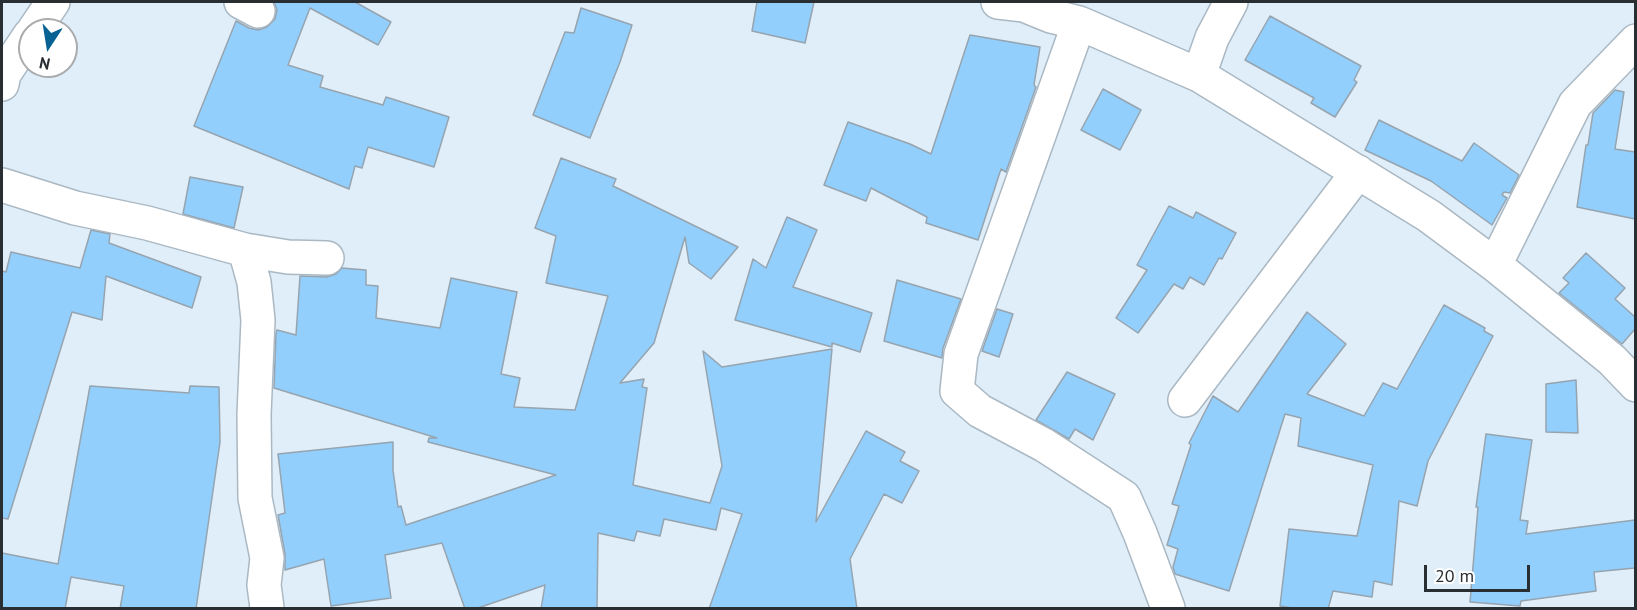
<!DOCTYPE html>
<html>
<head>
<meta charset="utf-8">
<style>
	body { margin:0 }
	#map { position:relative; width:1637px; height:610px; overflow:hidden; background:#dfeef9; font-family:"PT Sans",sans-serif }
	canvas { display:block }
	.frame { position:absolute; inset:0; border:3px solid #292e33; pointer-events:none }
	.north { position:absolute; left:18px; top:18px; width:60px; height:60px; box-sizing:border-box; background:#fff; border:2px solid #a9abad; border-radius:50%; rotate:192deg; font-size:16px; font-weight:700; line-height:24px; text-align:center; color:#292e33 }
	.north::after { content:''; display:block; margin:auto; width:21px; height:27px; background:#076192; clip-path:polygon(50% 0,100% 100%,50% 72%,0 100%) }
	.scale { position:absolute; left:1424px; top:565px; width:106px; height:27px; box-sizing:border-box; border:3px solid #292e33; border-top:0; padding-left:8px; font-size:18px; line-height:21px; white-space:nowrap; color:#292e33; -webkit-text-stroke:4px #fff; paint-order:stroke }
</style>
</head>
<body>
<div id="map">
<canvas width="1637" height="610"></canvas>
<div class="frame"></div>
<div class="north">N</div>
<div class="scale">20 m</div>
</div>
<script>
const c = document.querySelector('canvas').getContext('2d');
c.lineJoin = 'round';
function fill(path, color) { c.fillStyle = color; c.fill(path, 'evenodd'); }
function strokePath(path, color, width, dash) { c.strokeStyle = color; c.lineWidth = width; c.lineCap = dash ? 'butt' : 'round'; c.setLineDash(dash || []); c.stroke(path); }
const building = new Path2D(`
	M 274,2 L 355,2 L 391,22 L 378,45 L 310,8 L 288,65 L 323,76 L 320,87 L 383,105 L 386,97 L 449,117 L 434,167 L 368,147 L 362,168 L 355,166 L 349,189 L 194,126 L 236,21 L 249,28 L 258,30 L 267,27 L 275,19 L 277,10 Z
	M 757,2 L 814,2 L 805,43 L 752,31 Z
	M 581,8 L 632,25 L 620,62 L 590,138 L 533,115 L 565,32 L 574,33 Z
	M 1270,16 L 1361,66 L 1354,80 L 1357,82 L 1335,117 L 1311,103 L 1314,98 L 1245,60 Z
	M 970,35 L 1040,47 L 1034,85 L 1036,87 L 1006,172 L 1001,169 L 978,240 L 926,223 L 927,217 L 871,188 L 866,201 L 824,185 L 848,122 L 910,144 L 931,154 Z
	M 1103,89 L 1141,110 L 1120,150 L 1081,130 Z
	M 1615,90 L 1624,92 L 1615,149 L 1635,152 L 1635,219 L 1577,207 L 1586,145 L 1588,145 L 1593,113 Z
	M 1379,120 L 1462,161 L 1474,143 L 1519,175 L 1510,193 L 1504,192 L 1502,195 L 1507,198 L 1492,225 L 1431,181 L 1365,150 Z
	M 561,158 L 616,179 L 613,186 L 738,247 L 711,279 L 689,263 L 685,237 L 654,343 L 620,383 L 644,379 L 642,387 L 647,388 L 633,485 L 710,503 L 722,466 L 703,351 L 722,367 L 832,349 L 816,522 L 866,431 L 905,452 L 900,461 L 919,471 L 902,503 L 884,494 L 850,559 L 857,609 L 709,609 L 742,514 L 721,508 L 716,530 L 664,519 L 660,536 L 637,531 L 634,541 L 598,533 L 597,609 L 541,609 L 545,585 L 475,609 L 465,609 L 442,543 L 385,555 L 391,598 L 331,606 L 324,559 L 285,570 L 285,554 L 278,515 L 285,513 L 278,454 L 393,442 L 393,470 L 398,507 L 401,506 L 406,525 L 556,475 L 428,442 L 429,438 L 437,438 L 274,388 L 276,333 L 277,330 L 296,335 L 300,276 L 327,277 L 336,274 L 342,268 L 366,270 L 366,285 L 378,286 L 376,318 L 440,328 L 451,278 L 517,292 L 501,374 L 520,378 L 514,407 L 575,410 L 608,296 L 546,283 L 556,236 L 535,228 Z
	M 190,177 L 243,187 L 234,228 L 183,214 Z
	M 1169,206 L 1193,218 L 1196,212 L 1236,233 L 1222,259 L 1219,258 L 1204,285 L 1190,277 L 1183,289 L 1174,284 L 1138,333 L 1116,318 L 1147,270 L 1137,265 Z
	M 787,217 L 817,230 L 793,287 L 872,313 L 860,352 L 832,343 L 832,347 L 735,320 L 753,259 L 766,268 Z
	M 91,230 L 110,234 L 109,243 L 201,277 L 192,308 L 106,276 L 102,320 L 72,312 L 8,519 L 2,518 L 2,271 L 6,272 L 11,252 L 80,268 Z
	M 1586,253 L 1625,288 L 1615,299 L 1635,317 L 1635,329 L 1622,344 L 1559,293 L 1569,283 L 1563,278 Z
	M 897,280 L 961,299 L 943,348 L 942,358 L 884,341 Z
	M 1444,305 L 1485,328 L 1484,331 L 1493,336 L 1428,461 L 1417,506 L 1399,501 L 1392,585 L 1374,581 L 1372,597 L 1333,591 L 1328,609 L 1298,609 L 1280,606 L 1289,529 L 1357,536 L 1373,465 L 1298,446 L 1301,418 L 1285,414 L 1229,591 L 1175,574 L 1173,567 L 1178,549 L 1167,545 L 1179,506 L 1172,504 L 1191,445 L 1189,443 L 1213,396 L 1238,412 L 1307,312 L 1346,344 L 1307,394 L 1364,416 L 1383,383 L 1397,389 Z
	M 997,309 L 1013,314 L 999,357 L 982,351 Z
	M 1067,372 L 1115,394 L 1093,440 L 1075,429 L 1069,439 L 1036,420 Z
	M 1576,380 L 1578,433 L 1546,432 L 1546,384 Z
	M 90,386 L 189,393 L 190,386 L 219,387 L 220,442 L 196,609 L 120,609 L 124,586 L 71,577 L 65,609 L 2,609 L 2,553 L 58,564 Z
	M 1486,434 L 1532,440 L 1520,520 L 1528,521 L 1526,534 L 1635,520 L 1635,568 L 1594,572 L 1596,591 L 1521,601 L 1520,606 L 1470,602 L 1478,507 L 1476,507 Z`);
fill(building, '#92cffd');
strokePath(building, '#96a4af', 1.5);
const street = new Path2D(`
	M 241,2 L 258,11
	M 998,2 L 1024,5 L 1051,16 L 1079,23 L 1199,75 L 1429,216 L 1495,265 L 1612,360 L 1636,385
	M 1079,23 L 961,354 L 957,391 L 980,411 L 1044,445 L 1124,497 L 1140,533 L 1168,608
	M 34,30 L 53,2
	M 1199,75 L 1212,38 L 1231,2
	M 2,84 L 4,74 L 30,35
	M 2,185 L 75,208 L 147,223 L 245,250 L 288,257 L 327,258
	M 245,250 L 254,282 L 258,320 L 254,415 L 255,498 L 267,558 L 264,585 L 267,608
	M 1495,265 L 1575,104 L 1636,41
	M 1185,400 L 1358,172`);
strokePath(street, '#aab8c3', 36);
strokePath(street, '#fff', 33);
</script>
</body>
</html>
